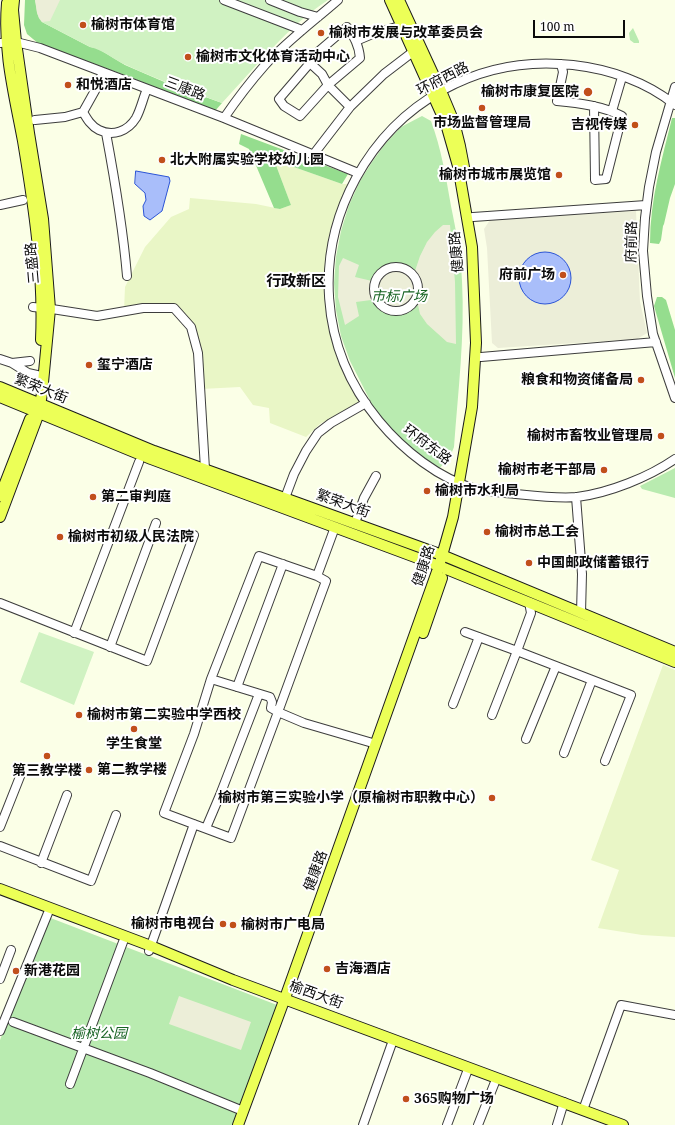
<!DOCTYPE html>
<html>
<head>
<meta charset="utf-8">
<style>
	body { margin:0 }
	#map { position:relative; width:675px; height:1125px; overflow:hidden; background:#fbffe7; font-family:"Noto Serif",serif }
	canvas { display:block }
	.scale { position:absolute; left:533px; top:20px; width:92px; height:18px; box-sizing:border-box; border:2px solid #0a0a0a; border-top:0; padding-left:5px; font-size:12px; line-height:14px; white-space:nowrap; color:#0a0a0a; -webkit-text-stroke:3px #fff; paint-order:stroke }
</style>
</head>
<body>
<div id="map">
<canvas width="675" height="1125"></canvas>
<div class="scale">100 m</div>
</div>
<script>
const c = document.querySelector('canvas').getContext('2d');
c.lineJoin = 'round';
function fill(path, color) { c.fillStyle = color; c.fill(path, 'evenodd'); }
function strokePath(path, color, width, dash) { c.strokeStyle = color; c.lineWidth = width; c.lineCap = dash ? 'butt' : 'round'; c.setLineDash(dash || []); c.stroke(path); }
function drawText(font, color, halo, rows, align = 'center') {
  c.font = font + ' "Noto Serif","Noto Sans SC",serif'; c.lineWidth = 4; c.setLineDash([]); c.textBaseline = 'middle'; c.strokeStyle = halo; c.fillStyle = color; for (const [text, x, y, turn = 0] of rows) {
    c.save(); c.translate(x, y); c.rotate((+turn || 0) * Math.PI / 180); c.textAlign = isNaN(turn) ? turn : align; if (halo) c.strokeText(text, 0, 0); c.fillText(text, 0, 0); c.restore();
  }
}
fill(new Path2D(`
	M 274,160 L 342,184 L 352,184 L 344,203 L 329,283 L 345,364 L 363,402 L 342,415 L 321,423 L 306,437 L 270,423 L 269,408 L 253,405 L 240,387 L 201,389 L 191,327 L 174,308 L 124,311 L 125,287 L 145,247 L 171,217 L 189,209 L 190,198 L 256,204 L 280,209 L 291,205 Z
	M 663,665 L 675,670 L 675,937 L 642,935 L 598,928 L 619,870 L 591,860 Z`), '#e9f6c6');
fill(new Path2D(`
	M 633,28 L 639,41 L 639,43 L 634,43 L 630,40 L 629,33 Z
	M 422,116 L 431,121 C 441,148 446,177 451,206 C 456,231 461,255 462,281 C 465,336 458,392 454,447 L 450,457 L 437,471 L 383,426 L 350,361 L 341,336 L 336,310 L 334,283 L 336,257 L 341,231 L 349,205 L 360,181 L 372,162 L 385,144 L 401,127 Z
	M 675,468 L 675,498 L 642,489 L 640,486 Z
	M 48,917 L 277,1005 L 232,1125 L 0,1125 L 0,1040 Z`), '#b9ebb0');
fill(new Path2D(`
	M 25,0 L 35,0 L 42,22 L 90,47 L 97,48 L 125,65 L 169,84 L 222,103 L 215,111 L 122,74 L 39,44 L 27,34 L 24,25 Z
	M 672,118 L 675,118 L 675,184 L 670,198 L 664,224 L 663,226 L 661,240 L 659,244 L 650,243 C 650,200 662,159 672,118 Z
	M 241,134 L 348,174 L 342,184 L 274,160 L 291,205 L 280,209 L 274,208 L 249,149 L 239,144 Z
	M 657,297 L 662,297 L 666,300 L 675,330 L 675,378 L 654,306 Z`), '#95dd8e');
fill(new Path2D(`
	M 35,0 L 328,0 C 289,25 254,69 222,103 C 190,91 158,80 126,65 C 114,60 104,50 90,47 L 42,22 C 36,16 37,8 35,0 Z
	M 39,632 L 94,652 L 74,705 L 20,682 Z`), '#d0f2c2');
fill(new Path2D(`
	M 35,0 L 60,0 L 50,21 L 42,22 L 39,18 L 37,13 Z
	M 636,211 L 640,302 L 647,333 L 637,339 L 498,348 L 492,343 L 487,248 L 484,229 L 490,220 Z
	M 443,225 L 450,225 L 455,282 L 456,344 L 447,342 L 427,324 L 420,314 L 418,305 L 402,315 L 390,314 L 379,310 L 371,300 L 356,302 L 359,316 L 345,325 L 338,297 L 339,266 L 343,258 L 359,265 L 355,277 L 372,281 L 377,272 L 385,266 L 404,265 L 410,266 L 415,271 L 420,256 L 427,242 L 435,232 Z
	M 179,996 L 251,1022 L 241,1050 L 169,1024 Z`), '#eceed8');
const water = new Path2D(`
	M 136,171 L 169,177 L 170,181 L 162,211 L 150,220 L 144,216 L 143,206 L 146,200 L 145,193 L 135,184 Z
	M519 278a26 26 0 1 1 52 0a26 26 0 1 1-52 0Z`);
fill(water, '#a9befa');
strokePath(water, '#2b54d5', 1);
const minor = new Path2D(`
	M 224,0 L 302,30
	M 270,0 L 300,12 L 318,17
	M 356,41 L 375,33 L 407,24
	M 0,43 L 16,42 L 40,48 L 82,64 L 224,118 L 358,173
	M 310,63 L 279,99 L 284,106 L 300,116 L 328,85 L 322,74 L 310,63 L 319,51 L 347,27 C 354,37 359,45 360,58 L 328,85 L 350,107
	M 561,64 L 563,72 L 557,101 C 580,103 602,106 622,116 L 606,179 L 595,180 L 594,106
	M 675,87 L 656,152 L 649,187 L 645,218 L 643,251 L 647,296 L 653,334 L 675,398
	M 675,105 C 647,82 609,69 573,65 C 378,43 254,270 379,421 C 403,450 439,479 476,489 C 486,491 496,492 505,493 C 528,495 555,499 577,497 C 609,493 649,477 675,459
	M 612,111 L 622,77
	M 83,112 C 87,119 91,126 99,130 C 113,137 128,131 136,118 C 141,109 143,98 147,89
	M 224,118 C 237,99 250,82 265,65 C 287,41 314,21 338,0
	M 35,120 L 65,117 L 83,112 L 97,87 L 103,72
	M 106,133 C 115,181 123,228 127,276
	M 313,155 L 350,107 L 384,74 L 418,48
	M 0,205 L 23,200
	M 473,217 L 646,205
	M374 289a22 22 0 1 1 44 0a22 22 0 1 1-44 0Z
	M 33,307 L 52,309 L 97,316 L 143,308 L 174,308 L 191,327 L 198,353 L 205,469
	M 481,357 L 656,342
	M 0,359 L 12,363 L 30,361
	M 12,363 L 28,373 L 37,375
	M 576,497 L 582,574 L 581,613
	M 285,498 L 294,474 L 306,451 L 318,433 L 331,423 L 366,403
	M 355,523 L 364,498 L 376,476
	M 335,527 L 317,576 L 259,556 L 211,679 L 194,734 L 164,813 L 231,838 L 278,712 L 304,723 L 376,744
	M 529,602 L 531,613 L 517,651 L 631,695 L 605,761
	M 0,603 L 147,661 L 194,535
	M 465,632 L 517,651 L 492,715
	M 74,633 L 139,462
	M 110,647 L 156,523
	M 211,679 L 270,697 L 272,702 L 271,708 L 278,712 L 326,581 L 317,576
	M 237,687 L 283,564
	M 453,704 L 479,637
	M 526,739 L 556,666
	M 564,753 L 592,680
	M 0,827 L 21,774
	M 206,828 L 220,795 L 259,694
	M 0,846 L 91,881 L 116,815
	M 41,863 L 67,795
	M 149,951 L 194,824
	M 0,979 L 11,950
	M 13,1022 L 150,1073 L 243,1111
	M 0,1031 L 48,913
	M 70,1084 L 123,942
	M 583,1110 L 621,1005 L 675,1015
	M 363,1125 L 392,1043
	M 447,1125 L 467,1072
	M 478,1125 L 495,1082
	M 557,1125 L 564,1102`);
const major = new Path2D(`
	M 399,0 L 441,91 L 454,122 L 460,146 L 464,167
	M 7,3 C 3,52 14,93 23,141 C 34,207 44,273 41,340
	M 0,387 L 154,451 L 442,555 L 675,652
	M 0,397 L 151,459 L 439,566 L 675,662
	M 0,496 L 30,419
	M 0,517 L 39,413 L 42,393 L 50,309 L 43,219 L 29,133 L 16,42 L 13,10 L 14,0
	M 423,633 L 442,578
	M 0,889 L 151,946 L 233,980 L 623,1125
	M 238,1125 L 285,998 L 439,566 L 453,517 L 472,407 L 476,343 L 472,247 L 458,166 L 446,124 L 390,0`);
strokePath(minor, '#3d3d3d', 10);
strokePath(major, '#1b1b1b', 12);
strokePath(minor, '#fff', 8);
strokePath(major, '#ecff57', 10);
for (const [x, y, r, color] of [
	[83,25,4,"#c14f1b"],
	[321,33,4,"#c14f1b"],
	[188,57,4,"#c14f1b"],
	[68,85,4,"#c14f1b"],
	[588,92,5,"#c14f1b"],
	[482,108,4,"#c14f1b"],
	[635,125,4,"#c14f1b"],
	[162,160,4,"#c14f1b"],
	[559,175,4,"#c14f1b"],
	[563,275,4,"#c14f1b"],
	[89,365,4,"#c14f1b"],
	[641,380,4,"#c14f1b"],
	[661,436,4,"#c14f1b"],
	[604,470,4,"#c14f1b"],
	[427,491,4,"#c14f1b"],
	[93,497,4,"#c14f1b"],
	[487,532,4,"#c14f1b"],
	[60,537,4,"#c14f1b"],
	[529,563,4,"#c14f1b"],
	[79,715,4,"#c14f1b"],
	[134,729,4,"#c14f1b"],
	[47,756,4,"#c14f1b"],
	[89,770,4,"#c14f1b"],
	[492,798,4,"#c14f1b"],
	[223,924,4,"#c14f1b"],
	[233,925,4,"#c14f1b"],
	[327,969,4,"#c14f1b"],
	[16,971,4,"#c14f1b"],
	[406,1099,4,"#c14f1b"]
]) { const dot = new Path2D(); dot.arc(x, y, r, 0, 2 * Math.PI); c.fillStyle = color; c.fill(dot); strokePath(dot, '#fff', 1.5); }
drawText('bold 14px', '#0a0a0a', '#fff', [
	["榆树市体育馆",91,25],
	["榆树市发展与改革委员会",329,33],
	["榆树市文化体育活动中心",196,57],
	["和悦酒店",76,85],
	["榆树市康复医院",579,92,"right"],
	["市场监督管理局",482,123,"center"],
	["吉视传媒",627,125,"right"],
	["北大附属实验学校幼儿园",170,160],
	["榆树市城市展览馆",551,175,"right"],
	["府前广场",555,275,"right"],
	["玺宁酒店",97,365],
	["粮食和物资储备局",633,380,"right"],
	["榆树市畜牧业管理局",653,436,"right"],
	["榆树市老干部局",596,470,"right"],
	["榆树市水利局",435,491],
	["第二审判庭",101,497],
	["榆树市总工会",495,532],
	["榆树市初级人民法院",68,537],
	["中国邮政储蓄银行",537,563],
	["榆树市第二实验中学西校",87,715],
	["学生食堂",134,744,"center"],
	["第二教学楼",97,770],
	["第三教学楼",47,771,"center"],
	["榆树市第三实验小学（原榆树市职教中心）",484,798,"right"],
	["榆树市电视台",215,924,"right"],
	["榆树市广电局",241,925],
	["吉海酒店",335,969],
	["新港花园",24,971],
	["365购物广场",414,1099]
], 'left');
drawText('14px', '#0a0a0a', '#fff', [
	["环府西路",443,79,-27],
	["三康路",185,89,21],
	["府前路",632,242,-89],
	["健康路",457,252,-95],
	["三盛路",33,263,-95],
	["繁荣大街",41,389,22],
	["环府东路",427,445,37],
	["繁荣大街",343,504,20],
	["健康路",424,566,-72],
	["健康路",316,871,-70],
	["榆西大街",316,995,20]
]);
drawText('italic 14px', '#186424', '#fff', [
	["市标广场",399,297],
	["榆树公园",99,1034]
]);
drawText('bold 15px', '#0a0a0a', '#fff', [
	["行政新区",296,282]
]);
</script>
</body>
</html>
